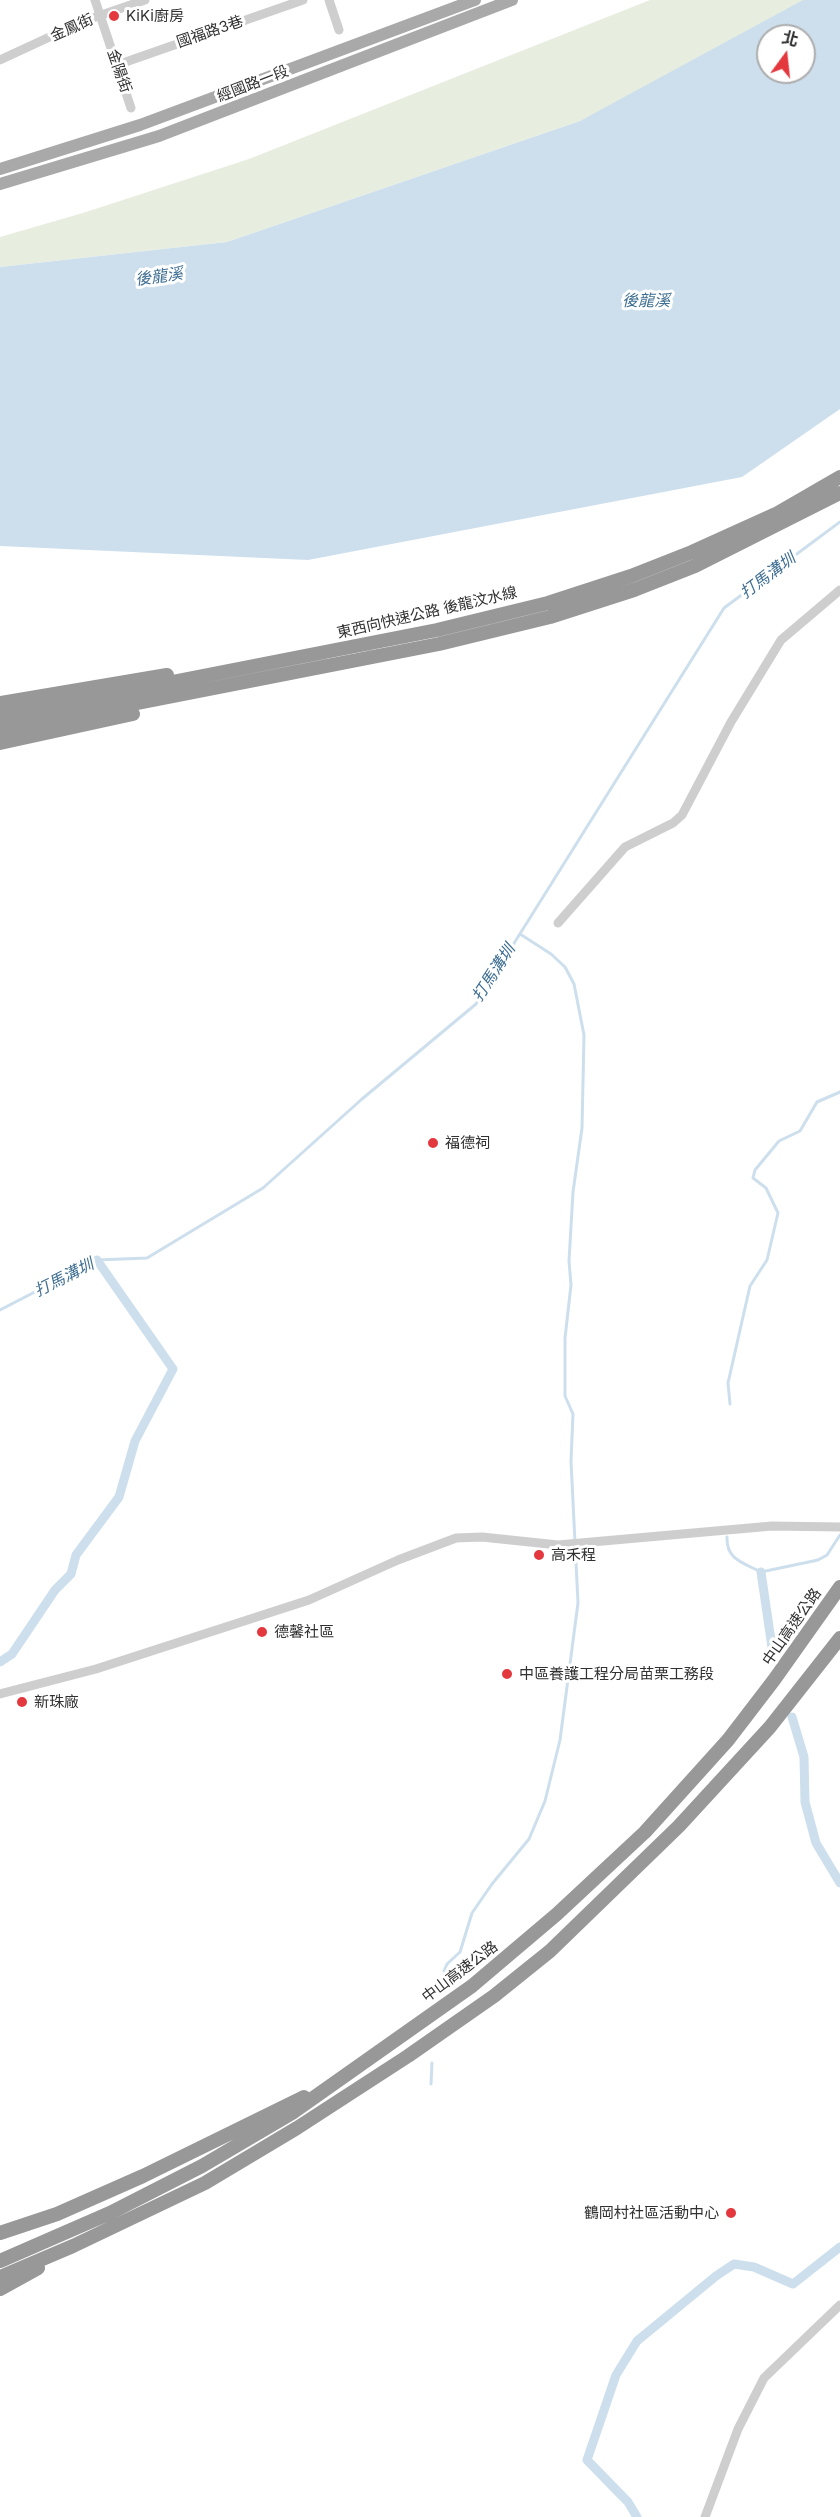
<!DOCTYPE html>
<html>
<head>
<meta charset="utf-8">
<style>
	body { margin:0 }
	#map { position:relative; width:840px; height:2517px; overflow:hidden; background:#fff; font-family:Inter,"Noto Sans TC",sans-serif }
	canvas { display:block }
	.north { position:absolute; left:756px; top:24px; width:60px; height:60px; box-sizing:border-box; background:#fff; border:2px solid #adadad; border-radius:50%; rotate:15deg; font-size:16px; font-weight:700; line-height:24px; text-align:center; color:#313131 }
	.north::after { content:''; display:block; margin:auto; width:21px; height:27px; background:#e3383e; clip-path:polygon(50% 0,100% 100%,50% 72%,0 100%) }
</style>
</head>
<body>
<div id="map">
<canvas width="840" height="2517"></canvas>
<div class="north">北</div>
</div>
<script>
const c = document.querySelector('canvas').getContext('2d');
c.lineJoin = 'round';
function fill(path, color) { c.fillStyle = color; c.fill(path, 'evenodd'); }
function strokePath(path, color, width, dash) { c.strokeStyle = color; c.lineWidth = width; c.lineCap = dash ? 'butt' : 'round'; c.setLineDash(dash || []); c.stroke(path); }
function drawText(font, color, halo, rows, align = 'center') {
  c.font = font + ' Inter,"Noto Sans TC",sans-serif'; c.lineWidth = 6; c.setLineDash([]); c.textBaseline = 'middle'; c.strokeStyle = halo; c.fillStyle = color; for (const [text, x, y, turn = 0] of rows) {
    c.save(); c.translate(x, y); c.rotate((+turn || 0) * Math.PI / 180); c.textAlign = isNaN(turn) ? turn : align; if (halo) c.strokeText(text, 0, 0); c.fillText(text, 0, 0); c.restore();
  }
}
fill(new Path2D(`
	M 650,0 L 826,0 L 580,121 L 227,242 L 0,267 L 0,237 L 86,212 L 249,159 Z`), '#e7eee0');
fill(new Path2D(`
	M 803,0 L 840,0 L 840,409 L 742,477 L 308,560 L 0,546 L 0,267 L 227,242 L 580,121 ZM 768,36 L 804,36 L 804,72 L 768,72 Z`), '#cddfed');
strokePath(new Path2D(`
	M 0,1310 L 97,1260 L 147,1258 L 263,1188 L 362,1099 L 476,1004 L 724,608 L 840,522
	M 730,1404 L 728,1383 L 750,1286 L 767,1260 L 778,1213 L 766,1188 L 753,1178 L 755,1170 L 779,1141 L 800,1131 L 817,1102 L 840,1092
	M 727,1537 C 726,1560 744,1563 761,1572 L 818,1560 L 827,1555 L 840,1535
	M 444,1971 L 447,1964 L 460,1952 L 472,1913 L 492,1884 L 529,1839 L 545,1801 L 560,1740 L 578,1603 L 571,1461 L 573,1414 L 565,1396 L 565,1338 L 571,1285 L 569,1261 L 573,1192 L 582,1128 L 584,1035 L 574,984 L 565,967 L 551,954 L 520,934
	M 431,2084 L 432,2063`), '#cddfed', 3);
strokePath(new Path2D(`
	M 761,1572 L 773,1654
	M 0,1662 L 12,1654 L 55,1590 L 71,1574 L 76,1555 L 119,1497 L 135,1441 L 173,1369 L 97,1260
	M 792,1717 L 804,1757 L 805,1802 L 816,1843 L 840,1883
	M 637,2517 L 628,2502 L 587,2460 L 616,2375 L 637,2341 L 716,2276 L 734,2264 L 754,2267 L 793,2284 L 840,2247`), '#cddfed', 9);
strokePath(new Path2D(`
	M 95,0 L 131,108
	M 329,0 L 339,30
	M 0,60 L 84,21 L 145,0
	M 117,65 L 303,0
	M 558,923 L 625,847 L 673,823 L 682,815 L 731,722 L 781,640 L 840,590
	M 0,1694 L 96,1669 L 309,1600 L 398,1560 L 456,1538 L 482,1537 L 558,1545 L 772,1526 L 840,1527
	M 705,2517 L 738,2429 L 764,2378 L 840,2305`), '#cecece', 9);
strokePath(new Path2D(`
	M 0,169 L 140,125 L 475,0
	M 0,184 L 159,136 L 512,0`), '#a9a9a9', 12);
strokePath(new Path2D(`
	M 0,703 L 167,675
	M 0,716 L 437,630 L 548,603 L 631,576 L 692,552 L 776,514 L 840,477
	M 0,730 L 439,644 L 550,617 L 634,590 L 695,566 L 840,493
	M 0,743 L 133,714
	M 0,2233 L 57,2214 L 143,2176 L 304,2097
	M 0,2261 L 110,2213 L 202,2166 L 292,2113 L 472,1986 L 557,1914 L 645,1832 L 728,1740 L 774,1680 L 840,1587
	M 0,2277 L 73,2246 L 205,2183 L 297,2128 L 408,2056 L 494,1996 L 550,1951 L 679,1826 L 770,1727 L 840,1638
	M 0,2289 L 38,2268`), '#989898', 14);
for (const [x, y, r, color] of [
	[114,16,6,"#e3383e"],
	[433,1143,6,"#e3383e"],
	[539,1555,6,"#e3383e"],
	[262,1632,6,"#e3383e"],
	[507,1674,6,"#e3383e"],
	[22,1702,6,"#e3383e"],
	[731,2213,6,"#e3383e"]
]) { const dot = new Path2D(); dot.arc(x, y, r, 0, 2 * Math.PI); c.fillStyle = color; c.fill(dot); strokePath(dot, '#fff', 2); }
drawText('15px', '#313131', '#fff', [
	["KiKi廚房",126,16],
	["福德祠",445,1143],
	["高禾程",551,1555],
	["德馨社區",274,1632],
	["中區養護工程分局苗栗工務段",519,1674],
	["新珠廠",34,1702],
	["鶴岡村社區活動中心",719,2213,"right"]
], 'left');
drawText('15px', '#313131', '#fff', [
	["金鳳街",72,28,-24],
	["國福路3巷",210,32,-19],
	["金陽街",119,71,71],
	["經國路一段",253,84,-21],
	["東西向快速公路 後龍汶水線",427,613,-13],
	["中山高速公路",792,1627,-55],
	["中山高速公路",460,1972,-37]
]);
drawText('italic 16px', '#3f6f93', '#fff', [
	["後龍溪",159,277,-8],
	["後龍溪",646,301],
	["打馬溝圳",768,576,-37],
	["打馬溝圳",494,973,-57],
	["打馬溝圳",64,1278,-27]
]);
</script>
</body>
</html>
